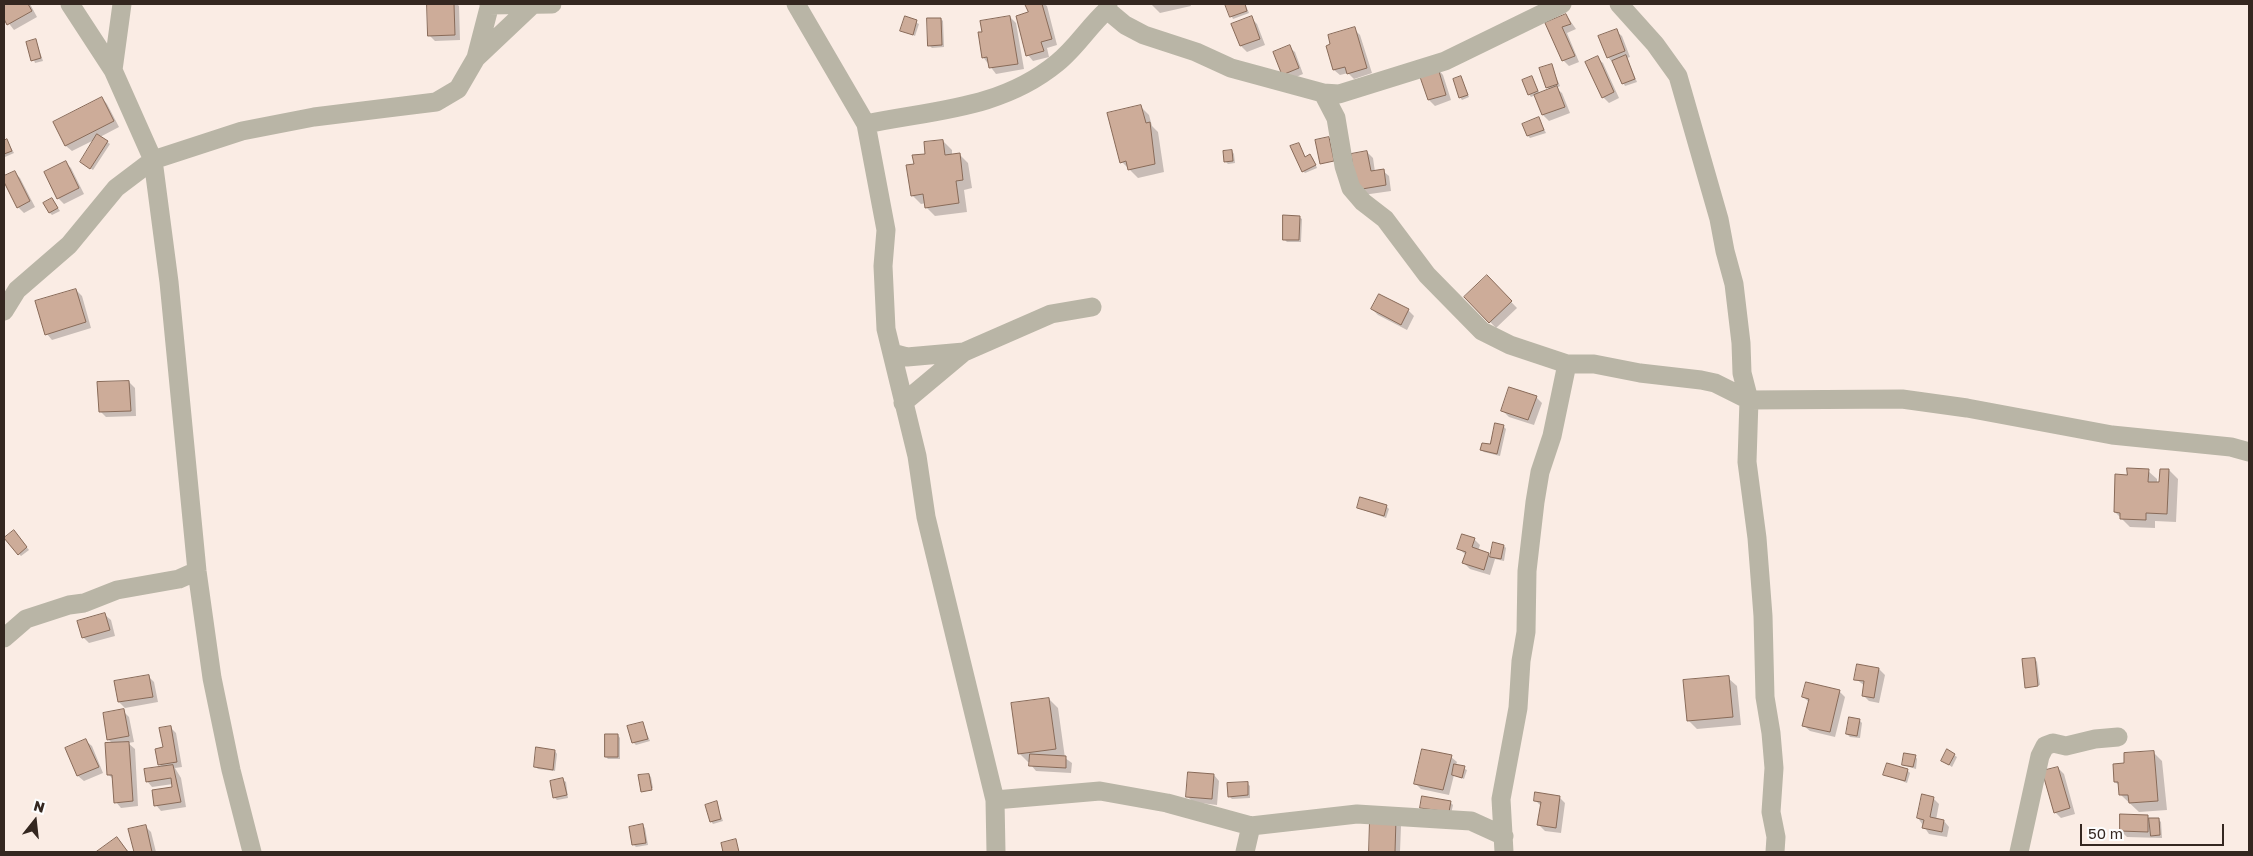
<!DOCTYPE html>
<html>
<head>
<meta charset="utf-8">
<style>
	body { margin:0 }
	#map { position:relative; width:2253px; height:856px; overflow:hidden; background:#faece4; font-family:"Golos Text",sans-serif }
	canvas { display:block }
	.frame { position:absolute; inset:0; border:5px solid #342720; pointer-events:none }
	.north { position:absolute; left:10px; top:796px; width:50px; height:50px; -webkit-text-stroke:4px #fdfdfd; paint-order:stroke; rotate:16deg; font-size:14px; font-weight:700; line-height:20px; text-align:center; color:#342720 }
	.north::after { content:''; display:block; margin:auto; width:18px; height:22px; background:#342720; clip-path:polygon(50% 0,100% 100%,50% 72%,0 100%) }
	.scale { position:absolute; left:2080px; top:824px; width:144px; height:22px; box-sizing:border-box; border:2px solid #342720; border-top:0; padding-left:6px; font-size:15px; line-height:18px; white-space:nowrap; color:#342720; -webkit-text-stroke:4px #fdfdfd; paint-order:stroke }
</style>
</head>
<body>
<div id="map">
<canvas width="2253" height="856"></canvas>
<div class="frame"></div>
<div class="north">N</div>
<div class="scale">50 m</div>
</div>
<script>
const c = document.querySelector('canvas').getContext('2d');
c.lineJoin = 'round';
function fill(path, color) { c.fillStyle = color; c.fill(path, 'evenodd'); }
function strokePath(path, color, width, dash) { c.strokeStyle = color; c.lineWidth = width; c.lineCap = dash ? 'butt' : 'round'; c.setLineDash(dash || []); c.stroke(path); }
fill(new Path2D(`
	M 5,4 L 30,4 L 37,17 L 14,30 L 4,17 Z
	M 428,4 L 457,4 L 459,6 L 460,40 L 435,41 L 429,35 Z
	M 1027,4 L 1044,4 L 1047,6 L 1057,45 L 1047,48 L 1049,57 L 1033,61 L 1028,55 L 1029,13 Z
	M 1151,4 L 1190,4 L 1191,6 L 1160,13 Z
	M 1226,4 L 1245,4 L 1249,13 L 1233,19 Z
	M 1566,15 L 1576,29 L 1567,33 L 1579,62 L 1569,66 L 1563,60 L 1547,24 Z
	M 905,17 L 919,24 L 915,36 L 901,30 Z
	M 1010,17 L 1016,23 L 1024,69 L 996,74 L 983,57 L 984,33 Z
	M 1251,18 L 1257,24 L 1265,45 L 1247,52 L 1241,46 L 1233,25 Z
	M 941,19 L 943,21 L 944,47 L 932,48 L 929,45 Z
	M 1354,29 L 1360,35 L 1372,73 L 1354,79 L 1348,73 L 1340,75 L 1334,70 L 1332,45 Z
	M 1616,31 L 1622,36 L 1630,57 L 1627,58 L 1637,82 L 1625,86 L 1613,63 L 1608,57 Z
	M 36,40 L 43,61 L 35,63 L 28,43 Z
	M 1289,47 L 1295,52 L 1303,74 L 1289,80 L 1283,74 Z
	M 1597,58 L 1603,63 L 1619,98 L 1609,103 L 1603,97 Z
	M 1551,65 L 1560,86 L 1556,88 L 1562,93 L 1570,113 L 1549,121 L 1543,115 L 1535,95 L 1531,97 L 1529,94 L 1532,78 L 1540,94 L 1550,90 L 1547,87 Z
	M 1438,69 L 1443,75 L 1451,100 L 1435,106 L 1429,100 Z
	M 1461,77 L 1469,97 L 1462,100 L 1460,97 Z
	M 102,98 L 107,104 L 119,127 L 100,137 L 110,144 L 93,170 L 84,164 L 96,139 L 72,151 L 66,146 L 55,123 Z
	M 1140,106 L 1149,115 L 1152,126 L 1158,132 L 1164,172 L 1138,178 L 1122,162 Z
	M 1539,119 L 1546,133 L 1530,138 L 1528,136 Z
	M 7,141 L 14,153 L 5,157 L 4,142 Z
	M 943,141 L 952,150 L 952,155 L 959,154 L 968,163 L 972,188 L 964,190 L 967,212 L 935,216 L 926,207 L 926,203 L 921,204 L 912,195 L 915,165 Z
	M 1298,144 L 1306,158 L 1310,156 L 1313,158 L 1317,168 L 1305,173 L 1303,171 Z
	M 1232,151 L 1234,154 L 1235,163 L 1228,164 L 1225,161 Z
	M 1367,152 L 1373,158 L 1375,172 L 1383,171 L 1389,176 L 1391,191 L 1363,195 Z
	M 65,162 L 71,168 L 84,194 L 64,204 L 58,198 Z
	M 14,172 L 20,178 L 35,207 L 24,213 L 18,207 L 4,180 Z
	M 52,199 L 60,211 L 52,215 L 50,213 Z
	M 1299,217 L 1302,219 L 1301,242 L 1287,242 L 1284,239 Z
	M 1487,277 L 1517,308 L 1496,328 L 1466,297 Z
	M 76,290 L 82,296 L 91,328 L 52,340 L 47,334 Z
	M 1380,295 L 1408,310 L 1414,316 L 1407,330 L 1378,315 L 1372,309 Z
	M 129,382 L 135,388 L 136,416 L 106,417 L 100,411 Z
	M 1536,397 L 1542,403 L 1534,425 L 1509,417 L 1503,411 Z
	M 1503,426 L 1506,429 L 1500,456 L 1484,452 L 1481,450 L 1491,446 Z
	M 2169,470 L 2178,479 L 2176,522 L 2155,521 L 2155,528 L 2130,527 L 2115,512 L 2128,476 L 2148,471 L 2157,479 L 2157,483 L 2160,484 Z
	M 1386,506 L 1389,509 L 1386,518 L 1358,508 Z
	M 16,534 L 29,550 L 21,556 L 19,554 Z
	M 1474,539 L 1480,545 L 1478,551 L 1492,557 L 1504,546 L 1506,548 L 1504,561 L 1495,559 L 1490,575 L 1470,569 L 1464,563 L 1466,555 L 1459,549 Z
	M 105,615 L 111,620 L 115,636 L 89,643 L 83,637 Z
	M 2035,659 L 2037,662 L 2040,685 L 2026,688 Z
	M 1879,669 L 1885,675 L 1879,703 L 1869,701 L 1863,695 L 1865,686 L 1856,679 Z
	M 149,677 L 154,682 L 158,702 L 125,708 L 119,702 L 116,682 Z
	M 1728,678 L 1737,686 L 1741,725 L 1697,729 L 1688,720 Z
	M 1839,691 L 1845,697 L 1835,737 L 1810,731 L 1804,726 L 1809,702 L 1803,697 Z
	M 1049,699 L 1058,708 L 1065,758 L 1072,763 L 1071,773 L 1036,771 L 1031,765 L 1031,762 L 1028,762 L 1019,753 Z
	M 123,711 L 129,717 L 134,742 L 128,743 L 135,749 L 138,806 L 121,808 L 116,802 L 113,779 L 109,775 L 113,744 L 108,739 Z
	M 1850,719 L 1860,721 L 1862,723 L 1860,738 L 1850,737 L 1847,734 Z
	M 642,723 L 650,741 L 636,745 L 633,742 Z
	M 170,727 L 176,733 L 182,767 L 175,768 L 181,778 L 186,807 L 161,811 L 156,805 L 173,788 L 173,784 L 152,787 L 147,781 L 163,768 L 159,764 Z
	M 618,735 L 620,738 L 620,759 L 608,759 L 606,757 Z
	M 86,741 L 92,746 L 103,773 L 84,781 L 78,776 L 67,749 Z
	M 555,751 L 557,754 L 555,771 L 538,769 L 535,766 Z
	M 2153,752 L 2162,761 L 2167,810 L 2139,812 L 2121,795 L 2120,786 L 2115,782 L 2126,764 Z
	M 1954,755 L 1957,757 L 1952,767 L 1943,761 Z
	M 1915,756 L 1917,759 L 1916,769 L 1903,765 Z
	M 1451,757 L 1457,762 L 1456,765 L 1467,770 L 1464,779 L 1454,775 L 1449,795 L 1421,789 L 1415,783 Z
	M 2058,768 L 2064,774 L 2075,814 L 2061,818 L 2055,812 Z
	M 1907,770 L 1910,773 L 1907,783 L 1885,774 Z
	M 649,775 L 651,777 L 653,788 L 642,790 Z
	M 1214,775 L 1219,781 L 1217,805 L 1193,802 L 1187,796 Z
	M 563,780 L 566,782 L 568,798 L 557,800 L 554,797 Z
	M 1247,783 L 1250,786 L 1250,798 L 1232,799 L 1229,796 Z
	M 1559,797 L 1565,803 L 1561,833 L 1545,831 L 1539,825 L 1541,806 L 1535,800 Z
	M 1933,798 L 1939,804 L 1936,820 L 1944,821 L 1949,827 L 1947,837 L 1929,834 L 1918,818 Z
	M 1450,802 L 1453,805 L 1451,814 L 1424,810 L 1422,807 Z
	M 716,803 L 723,821 L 713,824 L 711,821 Z
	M 2147,816 L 2151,820 L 2158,819 L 2161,822 L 2162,838 L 2127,837 L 2121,831 Z
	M 1371,820 L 1395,821 L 1401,826 L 1400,852 L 1370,852 Z
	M 145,826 L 151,832 L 156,852 L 135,852 L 130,830 Z
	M 643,826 L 645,828 L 648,845 L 636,847 L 634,845 Z
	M 117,839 L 129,852 L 98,852 Z`), '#0003');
const building = new Path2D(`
	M 4,4 L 28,4 L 32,11 L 7,25 L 4,19 Z
	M 427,4 L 454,4 L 455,35 L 428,36 Z
	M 1025,4 L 1042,4 L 1052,39 L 1041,42 L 1044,51 L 1026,56 L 1016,16 L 1028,12 Z
	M 1225,4 L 1245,4 L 1247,11 L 1230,17 Z
	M 1566,14 L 1571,24 L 1562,27 L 1575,56 L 1562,61 L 1545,23 Z
	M 905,16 L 917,20 L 913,35 L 900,31 Z
	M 1010,16 L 1018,64 L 989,68 L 987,57 L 982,58 L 978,32 L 982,32 L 980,21 Z
	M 1252,16 L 1260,39 L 1240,46 L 1231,24 Z
	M 927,18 L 941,18 L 942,45 L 928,46 Z
	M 1355,27 L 1367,68 L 1347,74 L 1345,67 L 1333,70 L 1326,46 L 1330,44 L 1328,35 Z
	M 1617,29 L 1625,51 L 1607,58 L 1598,36 Z
	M 36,39 L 41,58 L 31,61 L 26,42 Z
	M 1290,45 L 1299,68 L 1282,75 L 1273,52 Z
	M 1626,55 L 1635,79 L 1622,84 L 1612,61 Z
	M 1598,56 L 1614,92 L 1602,98 L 1585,62 Z
	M 1552,64 L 1558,84 L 1546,88 L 1539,68 Z
	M 1438,68 L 1446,95 L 1428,100 L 1419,74 Z
	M 1461,76 L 1468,95 L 1459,98 L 1453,79 Z
	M 1532,76 L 1538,91 L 1528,95 L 1522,80 Z
	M 1557,86 L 1565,107 L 1542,115 L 1534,95 Z
	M 102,97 L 114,121 L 65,146 L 53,122 Z
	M 1141,105 L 1146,123 L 1150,122 L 1155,164 L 1128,170 L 1126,161 L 1120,163 L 1107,113 Z
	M 1539,117 L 1544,130 L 1527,136 L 1522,124 Z
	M 97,134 L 108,141 L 90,169 L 80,162 Z
	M 1329,137 L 1334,161 L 1320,164 L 1315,140 Z
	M 7,139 L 12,151 L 4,154 L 4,141 Z
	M 943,140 L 945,155 L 960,153 L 963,180 L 956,181 L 959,203 L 925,208 L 923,194 L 911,196 L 906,165 L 914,164 L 912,155 L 925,154 L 924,142 Z
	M 1299,143 L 1305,157 L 1310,154 L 1316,165 L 1302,172 L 1290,146 Z
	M 1232,150 L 1233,161 L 1224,162 L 1223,151 Z
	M 1367,151 L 1371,171 L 1384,169 L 1386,185 L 1356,190 L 1351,154 Z
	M 66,161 L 79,188 L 57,199 L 44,172 Z
	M 15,171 L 30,201 L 17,208 L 4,182 L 4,176 Z
	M 52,198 L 58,208 L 49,213 L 43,203 Z
	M 1283,215 L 1300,216 L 1299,240 L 1283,240 Z
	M 1487,275 L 1512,301 L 1489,323 L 1464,297 Z
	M 76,289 L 86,322 L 45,335 L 35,301 Z
	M 1379,294 L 1409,309 L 1401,325 L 1371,309 Z
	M 129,381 L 131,411 L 99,412 L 97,382 Z
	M 1509,387 L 1537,396 L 1528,420 L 1501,411 Z
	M 1495,423 L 1504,425 L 1497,454 L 1480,450 L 1482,443 L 1490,444 Z
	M 2127,468 L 2149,469 L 2148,482 L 2159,482 L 2160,469 L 2169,469 L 2167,514 L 2146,513 L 2146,520 L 2120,519 L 2120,513 L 2114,512 L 2115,474 L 2127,475 Z
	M 1360,497 L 1387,505 L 1384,516 L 1357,508 Z
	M 14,530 L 27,547 L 18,555 L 4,538 Z
	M 1462,534 L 1475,538 L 1472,547 L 1489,553 L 1484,570 L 1462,563 L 1466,552 L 1457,549 Z
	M 1493,542 L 1504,545 L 1501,559 L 1490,557 Z
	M 105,613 L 110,630 L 82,638 L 77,621 Z
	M 2035,658 L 2038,686 L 2025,688 L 2022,659 Z
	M 1857,664 L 1879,668 L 1874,698 L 1862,696 L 1864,681 L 1854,680 Z
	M 149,675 L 153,697 L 118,702 L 114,681 Z
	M 1729,676 L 1733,717 L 1687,721 L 1683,680 Z
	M 1806,682 L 1840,690 L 1830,732 L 1802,726 L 1809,699 L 1802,697 Z
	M 1049,698 L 1056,749 L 1018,754 L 1011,703 Z
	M 124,709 L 129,736 L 107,740 L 103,713 Z
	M 1849,717 L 1860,719 L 1857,736 L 1846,734 Z
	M 643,722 L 648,739 L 632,743 L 627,726 Z
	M 171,726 L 177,762 L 158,765 L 155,749 L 163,747 L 159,728 Z
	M 605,734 L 618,734 L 618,757 L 605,757 Z
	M 86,739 L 99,767 L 77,776 L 65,748 Z
	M 129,742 L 133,801 L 114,803 L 112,775 L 107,775 L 105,743 Z
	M 536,747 L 555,750 L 553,770 L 534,767 Z
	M 1422,749 L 1452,755 L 1443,790 L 1414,784 Z
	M 1947,749 L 1955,754 L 1949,765 L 1941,761 Z
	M 2154,751 L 2158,801 L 2129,803 L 2128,795 L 2119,795 L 2118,782 L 2114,782 L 2113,764 L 2124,763 L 2124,753 Z
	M 1904,753 L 1916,755 L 1913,767 L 1902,765 Z
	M 1030,754 L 1066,756 L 1066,768 L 1029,766 Z
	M 1887,763 L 1908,769 L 1905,781 L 1883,775 Z
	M 1454,764 L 1465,766 L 1462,778 L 1452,775 Z
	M 173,765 L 181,802 L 154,806 L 152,790 L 172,787 L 171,778 L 146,782 L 144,769 Z
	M 2058,767 L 2070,808 L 2054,813 L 2042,771 Z
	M 1188,772 L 1214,774 L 1212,799 L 1186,797 Z
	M 649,774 L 652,790 L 641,792 L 638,775 Z
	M 563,778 L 567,795 L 553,798 L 550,781 Z
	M 1248,782 L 1248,795 L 1228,797 L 1227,783 Z
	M 1535,792 L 1560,796 L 1556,828 L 1537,825 L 1541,802 L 1534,801 Z
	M 1922,794 L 1934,797 L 1930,817 L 1944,820 L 1942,832 L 1922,828 L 1924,820 L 1917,818 Z
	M 1422,796 L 1451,801 L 1449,812 L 1420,808 Z
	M 717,801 L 721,819 L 710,822 L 705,805 Z
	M 2120,814 L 2148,815 L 2148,832 L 2120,831 Z
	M 2149,818 L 2159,818 L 2160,835 L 2151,836 Z
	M 1370,819 L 1396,819 L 1395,852 L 1369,852 Z
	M 643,824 L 646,843 L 632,845 L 629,827 Z
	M 146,825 L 152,852 L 134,852 L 128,829 Z
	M 117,837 L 128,852 L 96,852 Z
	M 736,839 L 739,852 L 723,852 L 721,843 Z`);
fill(building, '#cdac99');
strokePath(building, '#886a58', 1);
strokePath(new Path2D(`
	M 70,4 L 113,70 L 153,160 L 169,282 L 197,571 L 212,678 L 231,770 L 252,852
	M 796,4 L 866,124 L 886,230 L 883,266 L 886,329 L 917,456 L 926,517 L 995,800 L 996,852
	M 1619,4 L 1655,44 L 1678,76 L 1719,219 L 1725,251 L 1734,284 L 1741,343 L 1742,373 L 1749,400 L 1747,462 L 1757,538 L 1763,616 L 1765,697 L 1771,733 L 1774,768 L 1771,812 L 1776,837 L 1775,852
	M 489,5 L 552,4
	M 1107,10 L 1125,25 L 1144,35 L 1196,52 L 1231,68 L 1323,93 L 1336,118 L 1344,166 L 1351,188 L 1363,202 L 1385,219 L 1427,275 L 1482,331 L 1510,345 L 1567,364
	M 476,58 L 531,6
	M 113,70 L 122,4
	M 1323,93 L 1339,94 L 1445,61 L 1562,4
	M 866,124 C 934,110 1001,109 1057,63 C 1076,48 1089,26 1107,10 L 1108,4
	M 4,311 L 17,290 L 69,245 L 116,188 L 153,160 L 242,131 L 314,117 L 436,102 L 458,89 L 476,58 L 490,4
	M 892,353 L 907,357 L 964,352 L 1051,314 L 1092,307
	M 903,403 L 964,352
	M 4,638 L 26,619 L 69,605 L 84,603 L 117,590 L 179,579 L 197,571
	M 995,800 L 1100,791 L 1167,803 L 1251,826
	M 1245,852 L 1251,826 L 1357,814 L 1471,821 L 1504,836
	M 1504,852 L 1501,799 L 1518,708 L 1521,661 L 1526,632 L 1527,571 L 1535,502 L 1540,472 L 1552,436 L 1567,364 L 1594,364 L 1640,373 L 1701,380 L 1715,383 L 1749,400 L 1902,399 L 1967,408 L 2112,435 L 2231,447 L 2249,452
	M 2019,852 L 2040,756 L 2045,746 L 2053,743 L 2066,746 L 2095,739 L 2118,737`), '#b9b5a6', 19);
</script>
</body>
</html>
